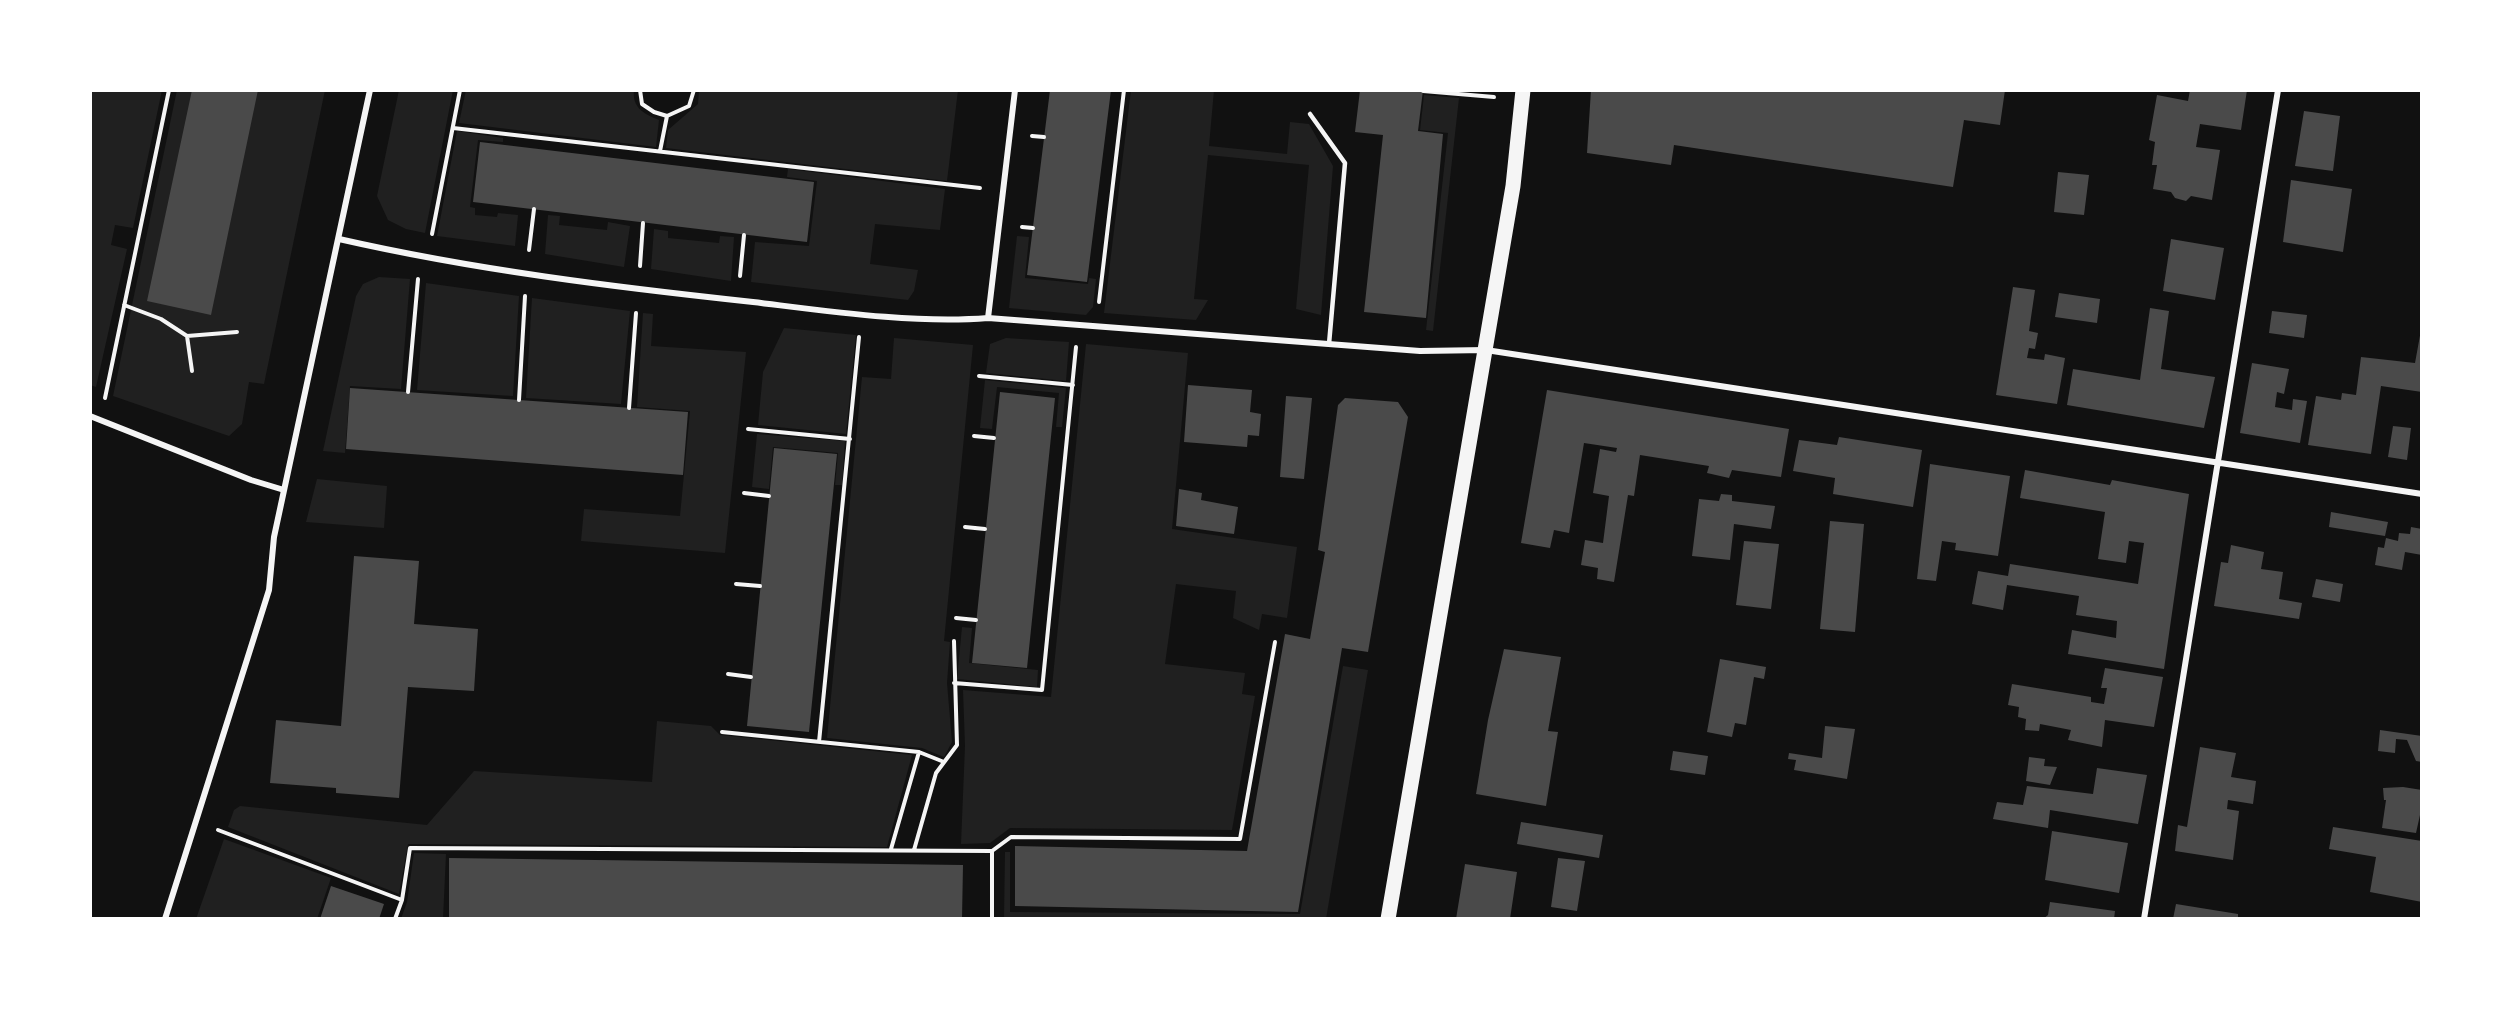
<!DOCTYPE html>
<html>
<head>
<meta charset="utf-8">
<style>
	body { margin:0 }
	#map { position:relative; width:2512px; height:1009px; overflow:hidden; background:#111; font-family:Karla,sans-serif }
	canvas { display:block }
	.frame { position:absolute; inset:0; border:92px solid #fff; pointer-events:none }
</style>
</head>
<body>
<div id="map">
<canvas width="2512" height="1009"></canvas>
<div class="frame"></div>
</div>
<script>
const c = document.querySelector('canvas').getContext('2d');
c.lineJoin = 'round';
function fill(path, color) { c.fillStyle = color; c.fill(path, 'evenodd'); }
function strokePath(path, color, width, dash) { c.strokeStyle = color; c.lineWidth = width; c.lineCap = dash ? 'butt' : 'round'; c.setLineDash(dash || []); c.stroke(path); }
fill(new Path2D(`
	M 90,90 L 162,90 L 133,228 L 115,225 L 111,245 L 127,249 L 96,387 L 90,385 Z
	M 177,90 L 325,90 L 264,384 L 249,382 L 242,424 L 229,436 L 113,396 Z
	M 399,90 L 453,90 L 425,233 L 406,229 L 388,220 L 377,196 Z
	M 466,90 L 634,90 C 632,108 644,114 659,120 L 656,147 L 459,123 Z
	M 699,90 L 958,90 L 947,181 L 666,148 L 668,130 L 698,104 Z
	M 1131,90 L 1214,90 L 1209,146 L 1287,154 L 1290,122 L 1309,124 L 1333,166 L 1321,315 L 1296,309 L 1309,165 L 1208,155 L 1194,299 L 1208,300 L 1196,320 L 1104,313 Z
	M 1424,95 L 1459,98 L 1433,331 L 1426,330 L 1448,133 L 1420,130 Z
	M 457,131 L 503,138 L 503,142 L 478,140 L 470,207 L 475,208 L 475,215 L 497,217 L 498,213 L 518,215 L 515,246 L 437,236 Z
	M 788,169 L 945,189 L 940,230 L 875,224 L 870,264 L 918,270 L 914,291 L 908,300 L 751,282 L 755,242 L 809,246 L 817,181 L 787,177 Z
	M 548,215 L 560,216 L 559,225 L 607,230 L 608,222 L 630,226 L 624,267 L 545,254 Z
	M 654,229 L 668,231 L 668,238 L 719,243 L 720,236 L 734,237 L 731,281 L 651,269 Z
	M 1017,236 L 1029,237 L 1025,278 L 1088,284 L 1089,278 L 1096,279 L 1093,307 L 1086,315 L 1009,308 Z
	M 379,277 L 410,279 L 401,389 L 350,386 L 345,453 L 323,451 L 356,296 L 363,284 Z
	M 426,283 L 519,296 L 513,396 L 417,390 Z
	M 532,298 L 630,311 L 621,404 L 526,398 Z
	M 643,313 L 653,314 L 651,346 L 746,352 L 725,553 L 581,541 L 584,509 L 680,516 L 690,411 L 637,407 Z
	M 784,328 L 856,335 L 846,434 L 758,425 L 763,372 Z
	M 894,338 L 973,345 L 944,641 L 950,642 L 947,683 L 952,742 L 944,757 L 922,748 L 827,738 L 862,377 L 891,379 Z
	M 1006,338 L 1069,342 L 1066,381 L 986,373 L 990,344 Z
	M 1086,344 L 1188,353 L 1172,529 L 1297,547 L 1287,618 L 1262,614 L 1259,630 L 1233,618 L 1236,591 L 1176,584 L 1165,664 L 1245,673 L 1242,694 L 1255,696 L 1232,830 L 1010,828 L 990,843 L 961,844 L 965,746 L 963,690 L 1051,697 Z
	M 985,380 L 1066,388 L 1062,427 L 1056,427 L 1059,393 L 997,387 L 992,429 L 980,428 Z
	M 757,434 L 845,441 L 842,485 L 835,485 L 838,453 L 773,447 L 769,489 L 752,487 Z
	M 317,479 L 387,486 L 384,528 L 306,522 Z
	M 962,627 L 972,628 L 969,663 L 1038,670 L 1037,687 L 957,679 Z
	M 1343,666 L 1368,670 L 1326,919 L 1004,919 L 1005,852 L 1010,852 L 1010,912 L 1300,914 Z
	M 657,721 L 711,726 L 720,735 L 912,755 L 887,847 L 408,844 L 399,894 L 228,827 L 234,810 L 240,806 L 427,825 L 474,771 L 652,782 Z
	M 224,839 L 331,878 L 317,919 L 196,919 Z
	M 414,853 L 446,854 L 443,919 L 401,919 L 407,902 Z`), '#202020');
fill(new Path2D(`
	M 192,90 L 258,90 L 211,315 L 147,301 Z
	M 1050,90 L 1111,90 L 1087,282 L 1027,275 Z
	M 1360,90 L 1423,90 L 1418,131 L 1443,134 L 1426,318 L 1364,312 L 1383,135 L 1355,132 Z
	M 1591,90 L 2005,90 L 2000,125 L 1964,120 L 1953,187 L 1674,145 L 1671,165 L 1587,153 Z
	M 2190,90 L 2247,90 L 2241,130 L 2200,124 L 2196,147 L 2220,150 L 2212,200 L 2191,196 L 2186,201 L 2175,198 L 2171,192 L 2153,189 L 2157,165 L 2152,165 L 2155,142 L 2149,140 L 2157,95 L 2188,101 Z
	M 2304,111 L 2340,116 L 2333,171 L 2295,166 Z
	M 480,142 L 814,182 L 807,242 L 473,202 Z
	M 2058,172 L 2089,175 L 2084,215 L 2054,212 Z
	M 2291,180 L 2352,189 L 2343,252 L 2283,242 Z
	M 2171,239 L 2224,248 L 2215,300 L 2163,291 Z
	M 2013,287 L 2035,290 L 2029,331 L 2038,333 L 2035,349 L 2029,348 L 2027,358 L 2044,360 L 2045,354 L 2065,358 L 2057,404 L 1996,395 Z
	M 2059,293 L 2100,299 L 2097,323 L 2055,317 Z
	M 2150,308 L 2169,311 L 2161,369 L 2215,377 L 2204,428 L 2067,405 L 2073,369 L 2140,380 Z
	M 2272,311 L 2307,315 L 2304,338 L 2269,333 Z
	M 2421,330 L 2422,392 L 2381,386 L 2371,454 L 2308,445 L 2316,396 L 2341,400 L 2342,393 L 2356,395 L 2361,357 L 2415,363 Z
	M 2252,363 L 2289,369 L 2284,394 L 2277,392 L 2275,407 L 2292,410 L 2293,399 L 2307,401 L 2300,443 L 2240,433 Z
	M 1188,385 L 1252,390 L 1250,412 L 1261,414 L 1259,436 L 1248,435 L 1247,447 L 1184,442 Z
	M 350,388 L 688,412 L 683,475 L 346,449 Z
	M 1547,390 L 1789,429 L 1781,477 L 1732,470 L 1729,478 L 1707,473 L 1709,466 L 1640,455 L 1634,496 L 1628,495 L 1614,582 L 1597,579 L 1598,568 L 1581,565 L 1585,540 L 1603,543 L 1609,496 L 1593,493 L 1600,449 L 1616,452 L 1617,448 L 1584,443 L 1569,533 L 1554,530 L 1550,548 L 1521,543 Z
	M 1000,392 L 1055,398 L 1027,668 L 972,663 Z
	M 1286,396 L 1312,398 L 1304,479 L 1280,477 Z
	M 1345,398 L 1398,402 L 1408,417 L 1368,652 L 1342,648 L 1298,912 L 1015,906 L 1015,846 L 1247,851 L 1285,634 L 1310,639 L 1325,552 L 1318,550 L 1338,405 Z
	M 2393,426 L 2411,428 L 2407,460 L 2388,457 Z
	M 1839,437 L 1922,450 L 1913,507 L 1833,494 L 1835,478 L 1793,471 L 1799,440 L 1837,445 Z
	M 774,448 L 837,454 L 809,732 L 747,726 Z
	M 1930,464 L 2010,476 L 1998,556 L 1955,550 L 1956,543 L 1942,541 L 1936,581 L 1917,579 Z
	M 2025,470 L 2110,485 L 2112,480 L 2189,494 L 2164,669 L 2068,654 L 2072,630 L 2116,638 L 2117,621 L 2076,615 L 2079,596 L 2007,585 L 2003,610 L 1972,604 L 1978,571 L 2008,576 L 2010,564 L 2138,584 L 2144,543 L 2129,541 L 2126,563 L 2098,559 L 2105,512 L 2020,498 Z
	M 1179,489 L 1202,493 L 1201,500 L 1238,507 L 1234,534 L 1176,526 Z
	M 1721,494 L 1732,495 L 1732,501 L 1775,506 L 1771,529 L 1734,524 L 1730,560 L 1692,556 L 1699,499 L 1719,501 Z
	M 2331,512 L 2388,522 L 2385,536 L 2329,527 Z
	M 1830,521 L 1864,524 L 1855,632 L 1820,629 Z
	M 2411,527 L 2422,529 L 2422,555 L 2405,552 L 2402,570 L 2375,565 L 2378,547 L 2384,548 L 2386,538 L 2398,541 L 2399,533 L 2410,534 Z
	M 1744,541 L 1779,544 L 1771,609 L 1736,605 Z
	M 2231,545 L 2264,552 L 2261,569 L 2283,572 L 2279,599 L 2302,603 L 2299,619 L 2214,606 L 2221,562 L 2228,563 Z
	M 354,556 L 419,561 L 414,624 L 478,629 L 474,691 L 408,687 L 399,798 L 336,793 L 336,788 L 270,783 L 276,720 L 341,726 Z
	M 2316,579 L 2343,584 L 2340,602 L 2312,597 Z
	M 1504,649 L 1561,657 L 1548,731 L 1558,732 L 1546,806 L 1476,794 L 1488,720 Z
	M 1720,659 L 1766,667 L 1764,679 L 1754,677 L 1746,725 L 1735,723 L 1732,737 L 1707,732 Z
	M 2105,668 L 2163,677 L 2154,727 L 2105,720 L 2102,747 L 2068,740 L 2071,730 L 2040,724 L 2039,731 L 2025,730 L 2026,719 L 2018,717 L 2019,707 L 2008,705 L 2012,684 L 2091,697 L 2091,702 L 2104,704 L 2107,688 L 2101,688 Z
	M 1825,726 L 1855,729 L 1847,779 L 1794,770 L 1796,760 L 1788,759 L 1789,753 L 1822,758 Z
	M 2380,730 L 2422,736 L 2422,762 L 2416,761 L 2407,740 L 2396,739 L 2395,753 L 2378,751 Z
	M 2200,747 L 2236,753 L 2231,777 L 2256,781 L 2253,804 L 2228,800 L 2227,809 L 2239,811 L 2233,860 L 2175,851 L 2178,825 L 2187,827 Z
	M 1673,751 L 1708,756 L 1705,775 L 1670,770 Z
	M 2029,757 L 2045,759 L 2044,766 L 2057,767 L 2050,785 L 2026,781 Z
	M 2097,768 L 2147,775 L 2138,824 L 2050,810 L 2048,828 L 1993,819 L 1997,802 L 2023,805 L 2027,786 L 2093,794 Z
	M 2403,787 L 2422,790 L 2422,806 L 2416,833 L 2382,828 L 2386,800 L 2384,800 L 2383,788 Z
	M 1521,822 L 1603,835 L 1599,858 L 1517,844 Z
	M 2333,827 L 2422,841 L 2422,902 L 2370,892 L 2376,857 L 2329,849 Z
	M 2052,831 L 2128,843 L 2119,893 L 2045,880 Z
	M 449,858 L 963,865 L 962,919 L 449,919 Z
	M 1558,858 L 1585,861 L 1577,911 L 1551,907 Z
	M 1465,864 L 1517,872 L 1510,919 L 1456,919 Z
	M 331,886 L 384,904 L 379,919 L 320,919 Z
	M 2050,902 L 2115,911 L 2114,919 L 2043,919 L 2048,915 Z
	M 2176,904 L 2238,914 L 2238,919 L 2173,919 Z`), '#4a4a4a');
strokePath(new Path2D(`
	M 640,90 L 642,104 L 654,112 L 667,116 L 689,106 L 694,90
	M 1423,91 L 1494,97
	M 453,128 L 980,188
	M 1032,136 L 1044,137
	M 660,151 L 667,116
	M 1022,227 L 1033,228
	M 432,234 L 460,90
	M 529,250 L 534,209
	M 640,266 L 643,223
	M 740,276 L 744,235
	M 1099,302 L 1124,90
	M 124,305 L 161,319 L 187,336 L 192,371
	M 187,336 L 237,332
	M 979,376 L 1073,385
	M 408,392 L 418,279
	M 105,398 L 169,90
	M 519,400 L 525,296
	M 629,408 L 636,313
	M 748,429 L 850,439
	M 974,436 L 994,438
	M 744,493 L 769,496
	M 965,527 L 985,529
	M 736,584 L 760,586
	M 956,618 L 976,620
	M 728,674 L 751,677
	M 954,683 L 1042,690 L 1076,347
	M 722,732 L 919,752 L 944,762
	M 819,742 L 859,337
	M 218,830 L 402,900
	M 891,849 L 919,752
	M 914,850 L 936,773 L 957,745 L 954,641
	M 992,851 L 1011,837 L 1240,839 L 1275,642
	M 395,919 L 402,900 L 410,848 L 992,851 L 992,919`), '#f5f5f5', 4);
strokePath(new Path2D(`
	M 1310,114 L 1345,163 L 1329,344`), '#f5f5f5', 4.5);
strokePath(new Path2D(`
	M 339,239 C 475,270 614,287 753,302 C 827,311 914,324 988,318 L 1420,351 L 1486,350 L 2422,494
	M 988,318 L 1015,90
	M 90,416 L 251,480 L 284,490
	M 165,919 L 269,590 L 274,537 L 370,90
	M 2144,919 L 2278,90`), '#f5f5f5', 6);
strokePath(new Path2D(`
	M 1388,919 L 1513,186 L 1523,90`), '#f5f5f5', 15);
</script>
</body>
</html>
